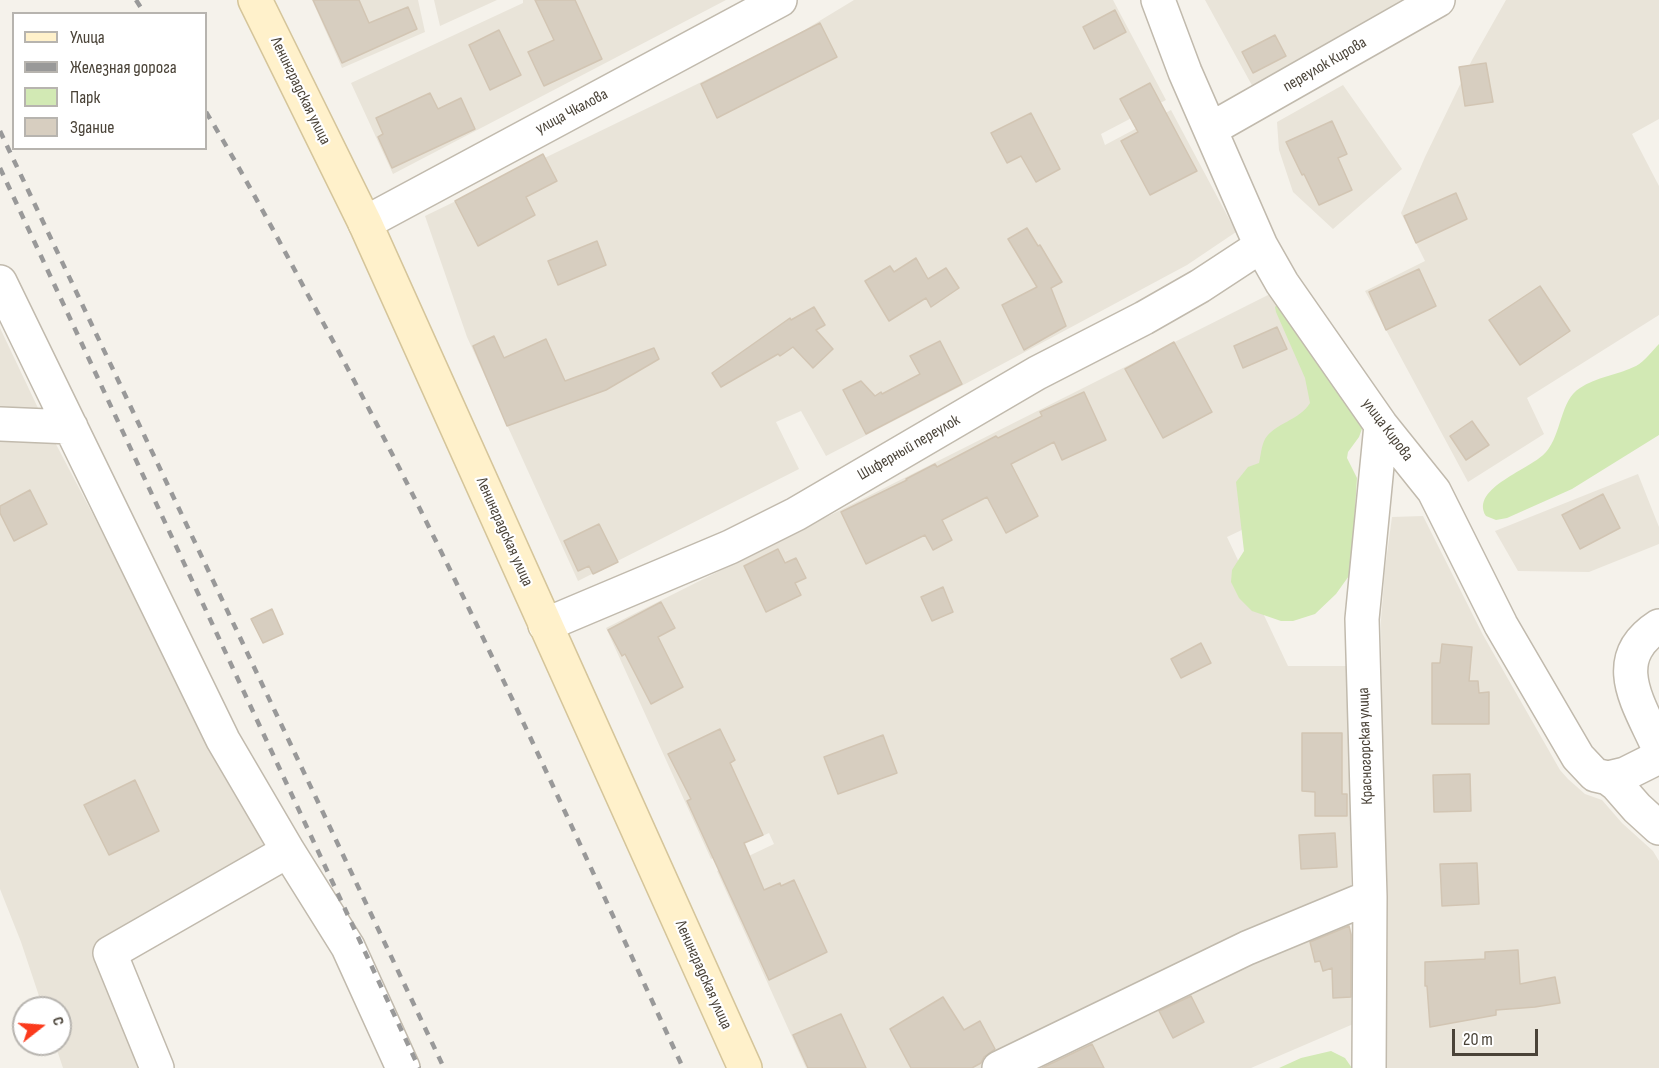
<!DOCTYPE html>
<html>
<head>
<meta charset="utf-8">
<style>
	body { margin:0 }
	#map { position:relative; width:1659px; height:1068px; overflow:hidden; background:#f5f2eb; font-family:"Sofia Sans Condensed",sans-serif }
	canvas { display:block }
	.legend { position:absolute; left:12px; top:12px; width:195px; height:138px; box-sizing:border-box; background:#fff; border:2px solid #b7b4af; margin:0; padding:8px 10px; list-style:none; font-size:18px; color:#4a4338 }
	.legend li { display:flex; align-items:center; gap:12px; height:30px }
	.legend b { width:30px; border:2px solid #b7b4af }
	.north { position:absolute; left:12px; top:996px; width:60px; height:60px; box-sizing:border-box; background:#fff; border:2px solid #b7b4af; border-radius:50%; rotate:73deg; font-size:16px; font-weight:700; line-height:24px; text-align:center; color:#4a4338 }
	.north::after { content:''; display:block; margin:auto; width:21px; height:27px; background:#fb3a1c; clip-path:polygon(50% 0,100% 100%,50% 72%,0 100%) }
	.scale { position:absolute; left:1452px; top:1029px; width:86px; height:27px; box-sizing:border-box; border:3px solid #4a4338; border-top:0; padding-left:8px; font-size:18px; line-height:21px; white-space:nowrap; color:#4a4338; -webkit-text-stroke:4px #fff; paint-order:stroke }
</style>
</head>
<body>
<div id="map">
<canvas width="1659" height="1068"></canvas>
<ul class="legend">
<li><b style="height:8px;background:#fff1cb"></b>Улица</li>
<li><b style="height:8px;background:#999"></b>Железная дорога</li>
<li><b style="height:16px;background:#d2e9b4"></b>Парк</li>
<li><b style="height:16px;background:#d7cec0"></b>Здание</li>
</ul>
<div class="north">С</div>
<div class="scale">20 m</div>
</div>
<script>
const c = document.querySelector('canvas').getContext('2d');
c.lineJoin = 'round';
function fill(path, color) { c.fillStyle = color; c.fill(path, 'evenodd'); }
function strokePath(path, color, width, dash) { c.strokeStyle = color; c.lineWidth = width; c.lineCap = dash ? 'butt' : 'round'; c.setLineDash(dash || []); c.stroke(path); }
function drawText(font, color, halo, rows, align = 'center') {
  c.font = font + ' "Sofia Sans Condensed",sans-serif'; c.lineWidth = 4.5; c.setLineDash([]); c.textBaseline = 'middle'; c.strokeStyle = halo; c.fillStyle = color; for (const [text, x, y, turn = 0] of rows) {
    c.save(); c.translate(x, y); c.rotate((+turn || 0) * Math.PI / 180); c.textAlign = isNaN(turn) ? turn : align; if (halo) c.strokeText(text, 0, 0); c.fillText(text, 0, 0); c.restore();
  }
}
fill(new Path2D(`
	M 312,0 L 418,0 L 425,32 L 342,68 Z
	M 434,0 L 497,0 L 440,26 Z
	M 523,0 L 726,0 L 393,174 L 351,83 L 523,3 Z
	M 854,0 L 1113,0 L 1166,100 L 1101,134 L 1105,145 L 1171,110 L 1236,232 L 1187,265 L 967,383 L 826,456 L 801,411 L 776,422 L 799,469 L 578,581 L 467,337 L 425,216 L 788,40 Z
	M 1205,0 L 1414,0 L 1254,89 Z
	M 1506,0 L 1659,0 L 1659,119 L 1632,134 L 1659,186 L 1659,315 L 1527,398 L 1544,434 L 1468,482 L 1365,291 L 1425,261 L 1401,213 L 1425,157 L 1472,60 Z
	M 1343,85 L 1402,169 L 1333,229 L 1293,192 L 1279,150 L 1277,122 Z
	M 1272,293 L 1335,415 L 1305,500 L 1227,537 L 1288,666 L 1350,666 L 1351,894 L 1243,938 L 981,1068 L 806,1068 L 717,871 L 774,844 L 769,833 L 711,859 L 606,628 Z
	M 0,328 L 47,427 L 267,847 L 101,945 L 145,1068 L 63,1068 L 55,1044 L 60,1044 L 60,1008 L 43,1008 L 21,942 L 0,889 Z
	M 1638,474 L 1659,527 L 1659,544 L 1589,572 L 1518,571 L 1495,531 Z
	M 1423,516 L 1483,635 L 1560,770 L 1568,779 L 1585,794 L 1602,800 L 1622,823 L 1653,851 L 1659,861 L 1659,1068 L 1385,1068 L 1381,620 L 1385,569 L 1392,517 Z
	M 1348,920 L 1358,955 L 1358,1022 L 1251,1068 L 1027,1068 L 1251,958 Z`), '#e9e4d9');
fill(new Path2D(`
	M 1281,300 L 1363,426 L 1359,437 L 1348,452 L 1347,458 L 1357,478 L 1351,573 L 1336,594 L 1315,614 L 1293,621 L 1281,621 L 1252,611 L 1239,598 L 1231,582 L 1232,570 L 1244,551 L 1236,482 L 1248,467 L 1259,463 C 1261,455 1261,447 1265,439 C 1275,423 1300,420 1310,403 L 1305,378 L 1276,312 L 1275,307 Z
	M 1659,344 L 1659,435 L 1572,489 L 1507,518 L 1496,520 L 1486,516 C 1469,488 1532,469 1546,452 C 1562,434 1560,400 1580,388 C 1596,377 1618,375 1636,366 C 1645,361 1652,351 1659,344 Z
	M 1331,1051 L 1345,1058 L 1352,1068 L 1279,1068 L 1301,1058 Z`), '#d2e9b4');
const building = new Path2D(`
	M 313,0 L 359,0 L 369,23 L 408,7 L 417,29 L 342,63 Z
	M 535,0 L 575,0 L 602,59 L 544,86 L 528,52 L 554,40 Z
	M 1115,10 L 1126,32 L 1094,49 L 1083,27 Z
	M 820,23 L 837,57 L 717,118 L 701,84 Z
	M 499,30 L 521,75 L 490,90 L 469,45 Z
	M 1275,35 L 1286,56 L 1253,73 L 1242,52 Z
	M 1486,63 L 1493,102 L 1465,106 L 1459,67 Z
	M 1150,83 L 1197,171 L 1150,195 L 1121,141 L 1138,132 L 1120,99 Z
	M 430,93 L 438,109 L 461,98 L 475,129 L 392,168 L 378,137 L 383,134 L 376,118 Z
	M 1031,113 L 1060,169 L 1036,182 L 1021,156 L 1007,163 L 991,133 Z
	M 1332,121 L 1347,154 L 1338,158 L 1352,190 L 1319,205 L 1304,174 L 1302,175 L 1286,142 Z
	M 543,154 L 557,181 L 526,197 L 535,215 L 478,246 L 455,201 Z
	M 1456,193 L 1467,219 L 1416,243 L 1404,216 Z
	M 1027,228 L 1038,246 L 1040,245 L 1062,282 L 1051,288 L 1066,326 L 1024,350 L 1002,305 L 1037,287 L 1008,239 Z
	M 597,241 L 606,265 L 558,285 L 548,261 Z
	M 916,258 L 928,279 L 946,268 L 959,288 L 931,307 L 926,298 L 889,321 L 865,281 L 890,266 L 894,272 Z
	M 1419,269 L 1436,306 L 1386,330 L 1369,292 Z
	M 1540,286 L 1570,331 L 1520,365 L 1489,320 Z
	M 814,307 L 825,325 L 816,330 L 833,349 L 813,368 L 793,347 L 780,356 L 778,354 L 721,387 L 712,373 L 790,318 L 791,320 Z
	M 1277,327 L 1287,349 L 1243,368 L 1234,346 Z
	M 494,336 L 504,358 L 546,339 L 565,381 L 654,348 L 659,359 L 606,390 L 507,426 L 473,346 Z
	M 940,341 L 962,384 L 866,434 L 843,390 L 861,381 L 875,396 L 881,392 L 882,394 L 920,374 L 910,356 Z
	M 1174,342 L 1212,412 L 1163,438 L 1125,369 Z
	M 1084,392 L 1106,440 L 1062,460 L 1054,442 L 1011,464 L 1038,516 L 1006,533 L 987,497 L 942,520 L 952,540 L 933,550 L 925,535 L 866,564 L 841,512 L 907,480 L 906,479 L 935,464 L 937,467 L 996,436 L 998,438 L 1042,416 L 1040,412 Z
	M 1472,421 L 1489,445 L 1466,460 L 1450,436 Z
	M 30,490 L 47,524 L 14,541 L 0,513 L 0,506 Z
	M 1603,494 L 1620,528 L 1580,549 L 1562,515 Z
	M 599,524 L 618,562 L 593,574 L 589,566 L 578,571 L 564,541 Z
	M 778,549 L 785,563 L 796,558 L 806,578 L 795,583 L 801,595 L 766,612 L 744,566 Z
	M 943,587 L 953,612 L 932,621 L 921,597 Z
	M 661,602 L 675,628 L 658,637 L 683,687 L 651,704 L 625,654 L 622,656 L 608,630 Z
	M 272,609 L 283,634 L 263,643 L 251,619 Z
	M 1201,643 L 1211,663 L 1181,678 L 1171,659 Z
	M 1442,644 L 1472,647 L 1469,681 L 1478,681 L 1479,693 L 1489,692 L 1489,724 L 1432,724 L 1432,663 L 1440,663 Z
	M 720,729 L 735,760 L 730,763 L 763,835 L 744,843 L 764,890 L 780,883 L 781,886 L 794,880 L 827,952 L 769,980 L 687,801 L 691,799 L 668,754 Z
	M 1302,733 L 1342,733 L 1342,794 L 1347,794 L 1347,816 L 1315,816 L 1315,792 L 1302,791 Z
	M 883,735 L 897,773 L 838,794 L 824,757 Z
	M 1470,774 L 1471,811 L 1434,812 L 1433,775 Z
	M 135,780 L 159,831 L 109,855 L 84,805 Z
	M 1335,833 L 1337,867 L 1301,869 L 1299,835 Z
	M 1477,863 L 1479,904 L 1442,906 L 1440,864 Z
	M 1349,926 L 1351,935 L 1351,997 L 1333,998 L 1332,968 L 1323,971 L 1320,961 L 1315,962 L 1310,942 Z
	M 1518,950 L 1520,984 L 1555,977 L 1560,1003 L 1535,1007 L 1496,1010 L 1496,1015 L 1430,1027 L 1427,986 L 1425,986 L 1425,962 L 1485,959 L 1485,952 Z
	M 1191,996 L 1204,1022 L 1173,1038 L 1159,1011 Z
	M 943,997 L 964,1030 L 980,1021 L 995,1049 L 984,1057 L 981,1063 L 972,1068 L 911,1068 L 890,1029 Z
	M 841,1014 L 866,1068 L 808,1068 L 793,1035 Z
	M 1092,1044 L 1104,1068 L 1042,1068 Z`);
fill(building, '#d7cec0');
strokePath(building, '#d2c5b3', 1.5);
const minor = new Path2D(`
	M 1158,0 L 1185,72 L 1261,246 L 1282,283 L 1381,425 L 1434,491 L 1501,625 L 1578,757 L 1595,775 L 1608,778 L 1616,784 L 1637,808 L 1659,828
	M 1211,129 L 1438,0
	M 365,223 L 780,0
	M 0,282 L 223,740 L 288,851 L 348,947 L 403,1068
	M 0,424 L 71,427
	M 545,625 L 730,547 L 796,514 L 1037,373 L 1144,318 L 1200,286 L 1261,246
	M 1659,626 C 1606,660 1640,705 1659,749
	M 1608,778 L 1625,774 L 1659,757
	M 157,1068 L 110,953 L 288,851
	M 999,1068 L 1247,948 L 1370,897
	M 1369,1068 L 1370,897 L 1362,619 L 1381,425`);
const secondary = new Path2D(`
	M 255,0 L 365,223 L 745,1068`);
strokePath(minor, '#c1baad', 36);
strokePath(secondary, '#d5c59a', 36);
strokePath(minor, '#fff', 33);
strokePath(secondary, '#fff1cb', 33);
strokePath(new Path2D(`
	M 136,0 L 145,14
	M 206,112 C 242,171 275,233 308,295 C 446,546 563,808 683,1068
	M 0,131 L 444,1068
	M 0,168 L 419,1068`), '#999', 4.5, [8, 8]);
drawText('16px', '#4a4338', '#fff', [
	["переулок Кирова",1325,65,-30],
	["Ленинградская улица",300,91,64],
	["улица Чкалова",572,112,-28],
	["улица Кирова",1387,430,53],
	["Шиферный переулок",909,448,-30],
	["Ленинградская улица",504,532,66],
	["Красногорская улица",1366,746,-92],
	["Ленинградская улица",703,975,66]
]);
</script>
</body>
</html>
